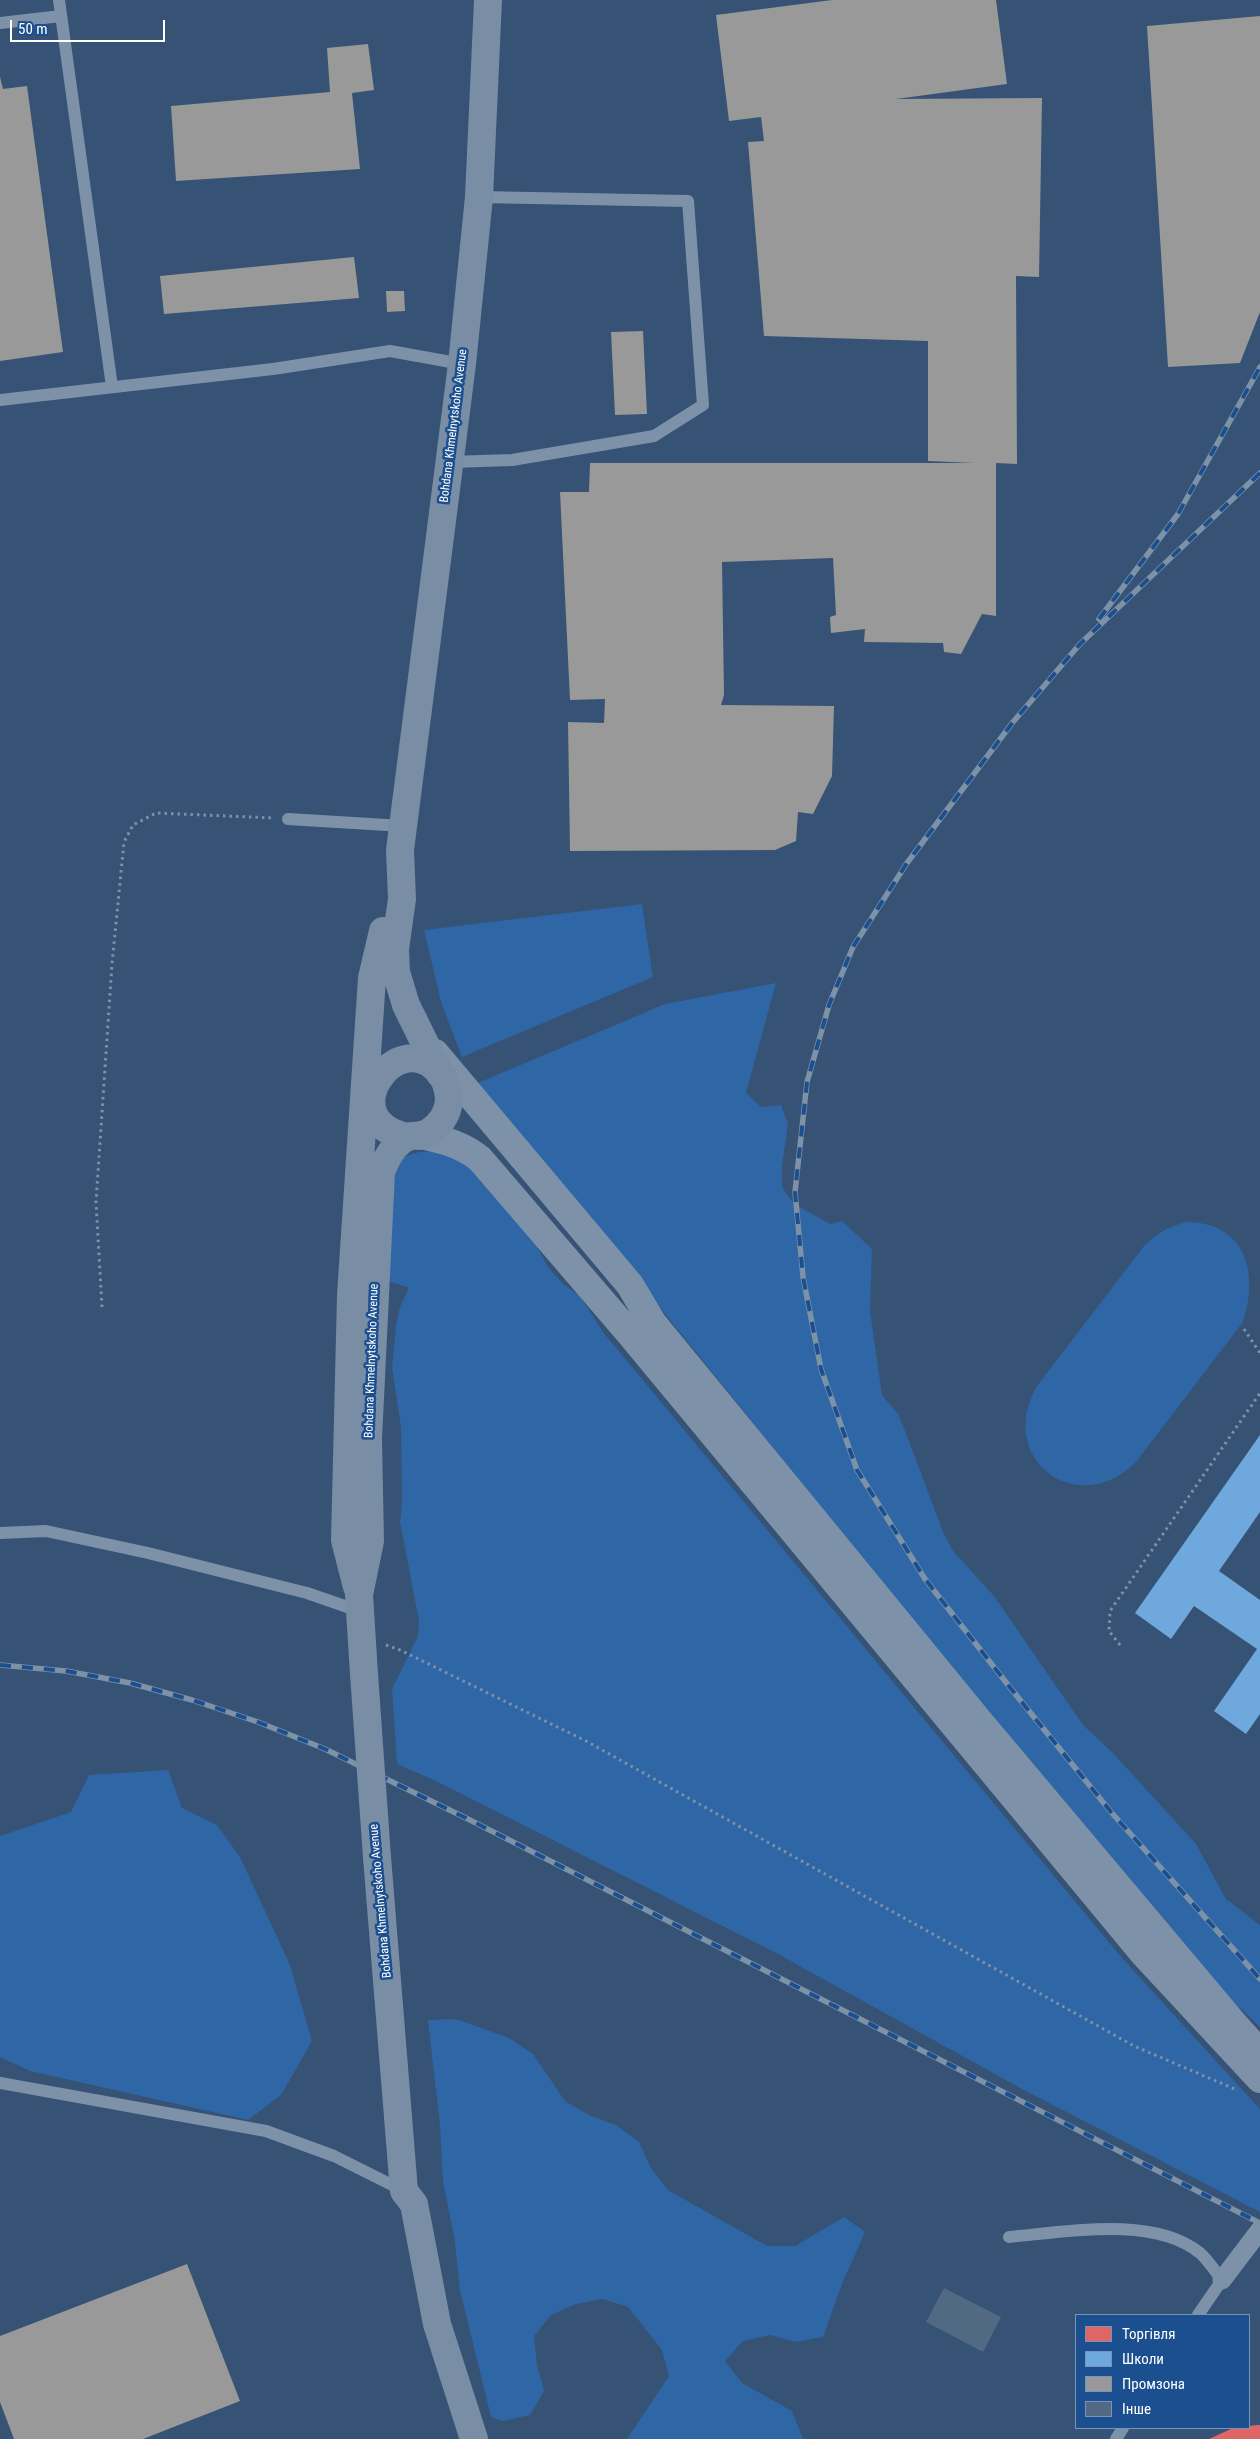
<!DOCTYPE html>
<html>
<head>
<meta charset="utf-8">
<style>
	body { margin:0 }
	#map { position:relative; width:1260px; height:2439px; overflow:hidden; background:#365274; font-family:"Roboto Condensed",sans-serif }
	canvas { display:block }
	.legend { position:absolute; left:1075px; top:2314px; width:175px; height:115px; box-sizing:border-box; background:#1b4f8f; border:1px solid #7695bc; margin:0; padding:6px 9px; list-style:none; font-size:15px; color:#fff }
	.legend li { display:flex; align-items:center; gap:10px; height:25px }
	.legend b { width:25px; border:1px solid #7695bc }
	.scale { position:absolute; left:10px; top:20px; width:155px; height:22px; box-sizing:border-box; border:2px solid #fff; border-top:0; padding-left:6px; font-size:15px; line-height:18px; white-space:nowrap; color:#fff; -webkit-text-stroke:4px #1b4f8f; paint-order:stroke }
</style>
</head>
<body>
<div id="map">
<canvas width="1260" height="2439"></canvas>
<ul class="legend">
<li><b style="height:14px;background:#e06666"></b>Торгівля</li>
<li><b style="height:14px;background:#6fa8dc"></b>Школи</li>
<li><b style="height:14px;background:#999"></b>Промзона</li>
<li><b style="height:14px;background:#526984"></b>Інше</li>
</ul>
<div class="scale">50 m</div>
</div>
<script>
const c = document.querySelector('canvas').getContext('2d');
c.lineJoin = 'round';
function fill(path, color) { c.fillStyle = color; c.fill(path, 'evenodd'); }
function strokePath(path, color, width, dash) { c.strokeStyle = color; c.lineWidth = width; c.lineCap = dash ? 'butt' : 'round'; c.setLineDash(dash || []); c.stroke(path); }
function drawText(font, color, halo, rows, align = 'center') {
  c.font = font + ' "Roboto Condensed",sans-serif'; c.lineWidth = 5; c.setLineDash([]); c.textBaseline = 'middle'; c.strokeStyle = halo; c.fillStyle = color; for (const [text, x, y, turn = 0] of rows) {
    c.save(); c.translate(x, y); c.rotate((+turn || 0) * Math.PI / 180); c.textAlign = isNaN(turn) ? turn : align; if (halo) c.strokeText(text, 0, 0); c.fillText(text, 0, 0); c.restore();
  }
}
fill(new Path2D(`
	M 642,904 L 653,977 L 462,1057 L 441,1002 L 424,930 Z
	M 776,983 L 746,1093 L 761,1107 L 781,1105 L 788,1124 L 782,1166 L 782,1187 L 794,1204 L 830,1224 L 842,1221 L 872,1249 L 870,1311 L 882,1395 L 898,1414 L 906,1433 L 943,1532 L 953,1551 L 994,1596 L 1083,1725 L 1113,1753 L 1196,1844 L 1226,1899 L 1260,1925 L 1260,2027 L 1239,2007 L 1216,1996 L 649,1294 L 473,1085 L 665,1004 Z
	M 438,1151 L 453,1156 L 482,1178 L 538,1248 L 548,1267 L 562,1283 L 580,1296 L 603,1332 L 1122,1958 L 1260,2109 L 1260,2212 L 1022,2089 L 778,1954 L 436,1781 L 397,1764 L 392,1689 L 418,1636 L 419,1621 L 400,1522 L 402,1502 L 401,1427 L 392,1367 L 396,1326 L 400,1307 L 409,1288 L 383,1279 L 389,1171 C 408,1152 412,1152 438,1151 Z
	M 1186,1222 C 1244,1222 1260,1271 1243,1322 L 1136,1462 C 1077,1521 995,1458 1037,1386 L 1144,1246 C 1157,1233 1168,1227 1186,1222 Z
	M 168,1770 L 182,1808 L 217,1825 L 240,1857 L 290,1965 L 312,2041 L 281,2095 L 248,2120 L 30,2071 L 0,2057 L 0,1836 L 71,1812 L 89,1775 Z
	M 456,2019 L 509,2038 L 533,2054 L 565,2101 L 589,2115 L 616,2125 L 639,2142 L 651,2168 L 668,2190 L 767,2246 L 795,2246 L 844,2217 L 865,2232 L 842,2284 L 823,2337 L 796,2342 L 770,2335 L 743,2341 L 725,2361 L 742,2383 L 792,2411 L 803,2439 L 627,2439 L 669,2376 L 662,2350 L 628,2307 L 603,2299 L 576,2304 L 551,2315 L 534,2336 L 537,2364 L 544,2391 L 530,2415 L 503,2421 L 491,2417 L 460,2290 L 454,2236 L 443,2182 L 440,2126 L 428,2020 Z`), '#2f66a5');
fill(new Path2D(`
	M 1257,2425 L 1260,2425 L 1260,2439 L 1209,2439 L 1233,2428 L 1249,2428 L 1249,2426 Z`), '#e06666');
fill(new Path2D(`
	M 1260,1435 L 1260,1512 L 1219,1571 L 1260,1600 L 1260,1714 L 1246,1734 L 1214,1711 L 1257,1649 L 1194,1606 L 1171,1639 L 1135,1613 Z`), '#6fa8dc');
fill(new Path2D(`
	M 832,0 L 996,0 L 1007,84 L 896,99 L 1042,98 L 1039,277 L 1016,276 L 1017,464 L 996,463 L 996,616 L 982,614 L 961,654 L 944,652 L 943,643 L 864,642 L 865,629 L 831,633 L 830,617 L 836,615 L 833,558 L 722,562 L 724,695 L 721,705 L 834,706 L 832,776 L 813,814 L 798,812 L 796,841 L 775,850 L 570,851 L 568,722 L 604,723 L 605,699 L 570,700 L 560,492 L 589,492 L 590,463 L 974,463 L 928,461 L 928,341 L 764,336 L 748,142 L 764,141 L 761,117 L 729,121 L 716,15 Z
	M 1260,16 L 1260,312 L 1240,363 L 1168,367 L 1147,26 Z
	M 368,44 L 374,90 L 352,93 L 360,169 L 176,181 L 171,106 L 330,92 L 327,48 Z
	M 0,77 L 3,89 L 27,86 L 63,352 L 0,361 Z
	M 354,257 L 359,298 L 164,314 L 160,276 Z
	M 386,291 L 404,291 L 405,311 L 387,312 Z
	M 643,331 L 647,414 L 615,415 L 611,332 Z
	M 187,2264 L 240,2401 L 143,2439 L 14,2439 L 0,2402 L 0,2336 Z`), '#999');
fill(new Path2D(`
	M 944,2288 L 1001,2317 L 983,2352 L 926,2322 Z`), '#526984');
strokePath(new Path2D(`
	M 102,1307 L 96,1202 L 112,964 L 124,842 L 133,825 L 156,813 L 273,818
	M 1244,1329 L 1260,1353
	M 386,1645 L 400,1650 L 586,1741 L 1134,2046 L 1237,2090
	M 1120,1645 L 1109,1631 L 1110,1611 L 1260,1393`), '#7d92a8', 3, [2.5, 4]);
strokePath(new Path2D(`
	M 59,0 L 112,387
	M 0,23 L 61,16
	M 0,400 L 273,369 L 390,351 L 462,364
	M 450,462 L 512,460 L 654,436 L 703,405 L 688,201 L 479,197
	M 288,819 L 403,826
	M 0,1533 L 46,1531 L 148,1553 L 307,1593 L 359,1611
	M 0,2083 L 266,2131 L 334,2156 L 404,2191
	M 1009,2237 C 1064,2232 1154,2215 1200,2253 C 1208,2260 1215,2271 1222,2280 L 1198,2315
	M 1116,2439 L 1123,2428`), '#7d92a8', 12);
strokePath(new Path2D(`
	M 1222,2280 L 1260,2230`), '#7d92a8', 19);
strokePath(new Path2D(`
	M 435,1053 L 630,1285 L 652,1322 L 979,1721 L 1234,2024 L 1260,2053
	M 421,1135 C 443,1140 462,1144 480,1159 L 631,1335 L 1144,1954 L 1260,2079`), '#7d92a8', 28);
strokePath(new Path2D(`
	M 440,1074 L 406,1005 L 396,972 L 395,949 L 402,899 L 400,850 L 462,364 L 479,197 L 488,0
	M 357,1587 L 345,1540 L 351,1295 L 372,978 L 383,931
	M 364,1674 L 359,1595 L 370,1541 L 368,1439 L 381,1172 C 386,1159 394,1143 408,1137 C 412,1135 416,1136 420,1136 C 432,1133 443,1122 447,1110 C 451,1099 448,1084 441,1074 C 398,1020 328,1121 408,1137
	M 377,1857 L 404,2191 L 414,2204 L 437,2324 L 474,2439`), '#798da4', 28);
const rail = new Path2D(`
	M 1260,473 L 1080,644 L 1013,722 L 907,863 L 853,947 L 829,1005 L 807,1082 L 795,1192 L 803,1277 L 821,1369 L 857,1470 L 925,1579 L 1012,1690 L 1111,1812 L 1260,1979
	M 1099,619 L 1178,514 L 1260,367
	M 0,1665 L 66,1671 L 130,1683 L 192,1700 L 258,1722 L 325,1749 L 470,1820 L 1260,2223`);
strokePath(rail, '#7e92a7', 5.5);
strokePath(rail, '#1b4f8f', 4, [11]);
strokePath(new Path2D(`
	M 364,1674 L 377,1857`), '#798da4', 28);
drawText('12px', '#fff', '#1b4f8f', [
	["Bohdana Khmelnytskoho Avenue",454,426,-83],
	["Bohdana Khmelnytskoho Avenue",372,1361,-88],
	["Bohdana Khmelnytskoho Avenue",381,1901,-95]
]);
</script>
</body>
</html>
